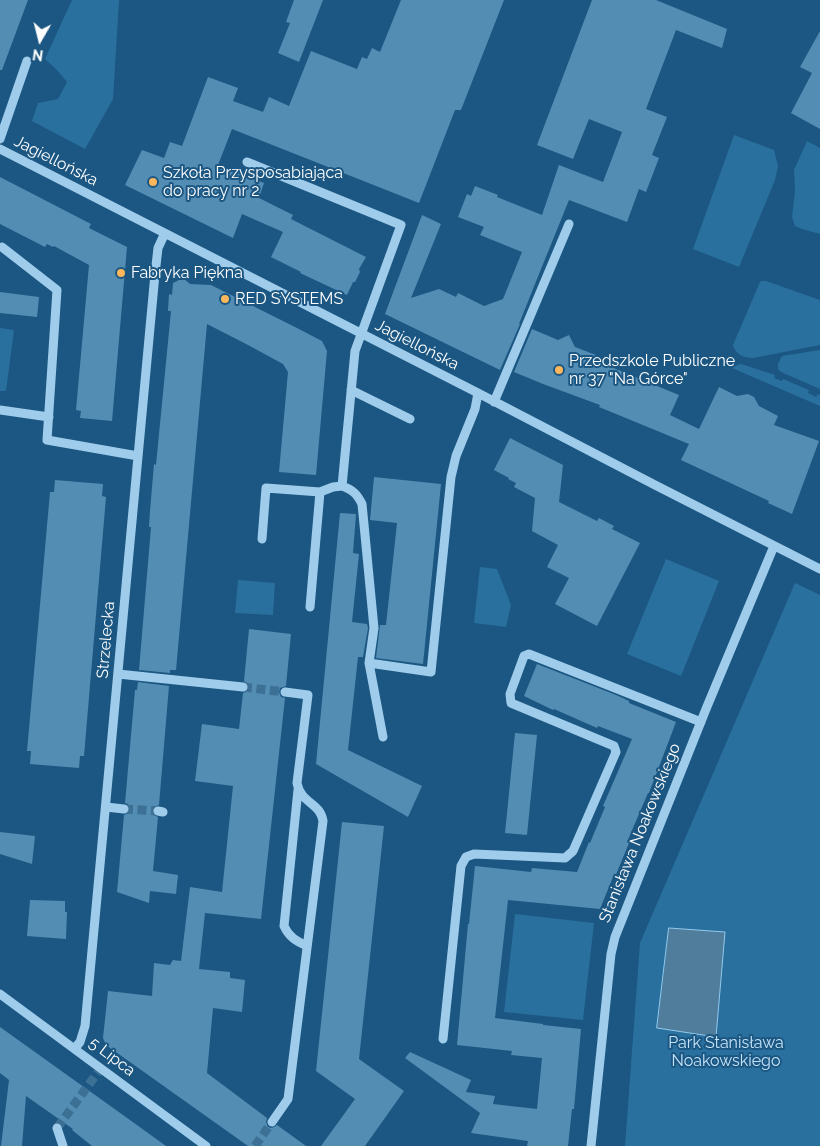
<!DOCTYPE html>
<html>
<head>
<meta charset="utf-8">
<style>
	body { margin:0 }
	#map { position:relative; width:820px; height:1146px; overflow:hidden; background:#1b5782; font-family:Raleway,sans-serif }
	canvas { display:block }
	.north { position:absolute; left:15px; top:15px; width:50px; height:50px; -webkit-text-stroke:4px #1b5782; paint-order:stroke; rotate:188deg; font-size:14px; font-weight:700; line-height:20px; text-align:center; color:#fff }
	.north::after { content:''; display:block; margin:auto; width:18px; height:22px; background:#fff; clip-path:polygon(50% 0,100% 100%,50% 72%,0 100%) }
</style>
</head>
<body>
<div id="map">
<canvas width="820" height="1146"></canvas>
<div class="north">N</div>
</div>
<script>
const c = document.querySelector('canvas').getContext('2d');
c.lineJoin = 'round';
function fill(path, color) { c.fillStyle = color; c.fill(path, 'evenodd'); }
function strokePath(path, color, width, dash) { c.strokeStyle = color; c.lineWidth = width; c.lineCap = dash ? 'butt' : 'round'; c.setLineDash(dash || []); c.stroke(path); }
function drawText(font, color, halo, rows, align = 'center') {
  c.font = font + ' Raleway,sans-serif'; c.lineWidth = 4; c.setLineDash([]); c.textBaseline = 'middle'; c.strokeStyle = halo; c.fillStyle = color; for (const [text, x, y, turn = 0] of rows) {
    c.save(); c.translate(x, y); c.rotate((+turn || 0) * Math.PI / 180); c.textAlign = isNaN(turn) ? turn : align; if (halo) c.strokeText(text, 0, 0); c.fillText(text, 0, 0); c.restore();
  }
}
fill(new Path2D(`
	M 72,0 L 119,0 L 113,99 L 85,149 L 32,121 L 38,103 L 58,99 L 67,82 L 57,70 L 45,59 Z
	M 734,135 L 774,150 L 778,166 L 775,180 L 739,267 L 693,249 Z
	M 807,141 L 820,148 L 820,234 L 802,229 L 795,226 L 792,217 L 795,190 L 794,170 Z
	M 762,281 L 766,281 L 820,300 L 820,345 L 753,358 C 744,358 735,354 733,345 L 760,282 Z
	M 0,328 L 14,330 L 6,391 L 0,391 Z
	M 820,350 L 820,389 L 781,372 L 778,369 L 778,364 L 782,356 Z
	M 741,364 L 775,375 L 774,378 L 782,381 L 783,379 L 809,390 L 808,393 L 816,397 L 818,394 L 820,395 L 820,406 L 732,368 L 737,365 Z
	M 666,559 L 719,581 L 681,676 L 627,654 Z
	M 480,567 L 497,569 L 511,605 L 506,627 L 474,623 Z
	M 238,580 L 275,583 L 273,615 L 235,613 Z
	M 795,583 L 820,595 L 820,1146 L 625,1146 L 640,943 Z
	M 515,914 L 594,923 L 583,1020 L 504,1012 Z`), '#2a709f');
const water = new Path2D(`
	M 669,928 L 725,932 L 716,1037 L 657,1028 Z`);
fill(water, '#507d9c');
strokePath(water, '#92caed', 1);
fill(new Path2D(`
	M 0,0 L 28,0 L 2,70 L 0,70 Z
	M 294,0 L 323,0 L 299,62 L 278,53 L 290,23 L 286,22 Z
	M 401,0 L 504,0 L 461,110 L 455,110 L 419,203 L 232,129 L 218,165 L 264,183 L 259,198 L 293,215 L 291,219 L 366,257 L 359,269 L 360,272 L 355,282 L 353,282 L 347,295 L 300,273 L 301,272 L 271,257 L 283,232 L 242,214 L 233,238 L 125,185 L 142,150 L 164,158 L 170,142 L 182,146 L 208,77 L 238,88 L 233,101 L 263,112 L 269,97 L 289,106 L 311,51 L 357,69 L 362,57 L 367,59 L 372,48 L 380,52 Z
	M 592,0 L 656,0 L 727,29 L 722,48 L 676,30 L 646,109 L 667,117 L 652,155 L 659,158 L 646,192 L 639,189 L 627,222 L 569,200 L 537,279 L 519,324 L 520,324 L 500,370 L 385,314 L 422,215 L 441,224 L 411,298 L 439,289 L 456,297 L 458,293 L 484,306 L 503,299 L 522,252 L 480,235 L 484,227 L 458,217 L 467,194 L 471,196 L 475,186 L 498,195 L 497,197 L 542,215 L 559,165 L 603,182 L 622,132 L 589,119 L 573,159 L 537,145 Z
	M 820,31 L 820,129 L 791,113 L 812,73 L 800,67 Z
	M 0,177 L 91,224 L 89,228 L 127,247 L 112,421 L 80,418 L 81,411 L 76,410 L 89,265 L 54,246 L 53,247 L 47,244 L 45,247 L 0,224 Z
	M 183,278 L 190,284 L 211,285 L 297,328 L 322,341 L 327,351 L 316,475 L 279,472 L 288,372 L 283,364 L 248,345 L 207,324 L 176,670 L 170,670 L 170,673 L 139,670 L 151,527 L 149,527 L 150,511 L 154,464 L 156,465 L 171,311 L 168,311 L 169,294 L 172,295 L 173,283 Z
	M 0,292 L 39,297 L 37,317 L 0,313 Z
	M 532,329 L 558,340 L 569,335 L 575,347 L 601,357 L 599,362 L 679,395 L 670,415 L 699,429 L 719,387 L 737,396 L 748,394 L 754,397 L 759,406 L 778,416 L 774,425 L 819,441 L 792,514 L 768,503 L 769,501 L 681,460 L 689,444 L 599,407 L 600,405 L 543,384 L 514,372 Z
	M 510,438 L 563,465 L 559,502 L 597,521 L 599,518 L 614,526 L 612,529 L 640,543 L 597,626 L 555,604 L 569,578 L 547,567 L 558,545 L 532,531 L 535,498 L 514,487 L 516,483 L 508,479 L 509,478 L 494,470 Z
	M 374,477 L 441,484 L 423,664 L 376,658 L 380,625 L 386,625 L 397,523 L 370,520 Z
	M 55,480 L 103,484 L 102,496 L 106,497 L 84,756 L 80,756 L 79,768 L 30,764 L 31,751 L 27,751 L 50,492 L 54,492 Z
	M 340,513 L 356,514 L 353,553 L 359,554 L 352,622 L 367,624 L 368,628 L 363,657 L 358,657 L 348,750 L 422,786 L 408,817 L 316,764 Z
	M 249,629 L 291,634 L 286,686 L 280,688 L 279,692 L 281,697 L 285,698 L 261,919 L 205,913 L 199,969 L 230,972 L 230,978 L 245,980 L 242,1012 L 213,1008 L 207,1073 L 267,1118 L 266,1122 L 268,1127 L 272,1128 L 277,1125 L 306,1146 L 248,1146 L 106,1045 L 103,1038 L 108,991 L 152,996 L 154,963 L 170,965 L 173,960 L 181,961 L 190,887 L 222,892 L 233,786 L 195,781 L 202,724 L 239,729 L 243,693 L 246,692 L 249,688 L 248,684 L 244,681 Z
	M 537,664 L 616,695 L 629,701 L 629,703 L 676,722 L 649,793 L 648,793 L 627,842 L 629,843 L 615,877 L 613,877 L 600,909 L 508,900 L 495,1018 L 543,1024 L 543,1025 L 581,1029 L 574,1109 L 572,1109 L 568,1146 L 527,1146 L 528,1141 L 471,1133 L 480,1113 L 405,1058 L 410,1052 L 471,1080 L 466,1092 L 495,1096 L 493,1104 L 537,1109 L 542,1058 L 511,1055 L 512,1051 L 457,1045 L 468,924 L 469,924 L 475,866 L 531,872 L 532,868 L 577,872 L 589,842 L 590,843 L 605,807 L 603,806 L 632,739 L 598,726 L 597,728 L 554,709 L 553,710 L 524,696 Z
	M 138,682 L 169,686 L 159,805 L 154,807 L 152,810 L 154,815 L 158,817 L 153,871 L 178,875 L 176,894 L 150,891 L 149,903 L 117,892 L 124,815 L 129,813 L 130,809 L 128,804 L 125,803 L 135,690 L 137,690 Z
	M 515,733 L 537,735 L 527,835 L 505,833 Z
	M 342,822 L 384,826 L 359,1059 L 404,1091 L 365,1146 L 321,1146 L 355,1099 L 316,1071 Z
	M 0,832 L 35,836 L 32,864 L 0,854 Z
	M 30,900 L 65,901 L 65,912 L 67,912 L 66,939 L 27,936 Z
	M 0,1027 L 123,1115 L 166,1146 L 92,1146 L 72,1130 L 73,1129 L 26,1096 L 22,1146 L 1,1146 L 9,1080 L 0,1073 Z`), '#548db3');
strokePath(new Path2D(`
	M 243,687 L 285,692
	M 124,809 L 158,811
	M 57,1128 L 101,1068
	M 255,1146 L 272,1122`), '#3d7095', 9, [9, 4.5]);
strokePath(new Path2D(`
	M 0,139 L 27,61
	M 0,149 L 478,393 L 655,485 L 820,569
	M 247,162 L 401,225 L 355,351 L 342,486 L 333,487 L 320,492 L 310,607
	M 2,247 L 57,290 L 47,440 L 138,456
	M 351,390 L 410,419
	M 494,402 L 569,224
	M 0,410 L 49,417
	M 342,486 C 353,490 357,494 362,504 L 374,628 L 369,663 L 383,737
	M 262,539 L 266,488 L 320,492
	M 369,663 L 431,672 L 451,477 L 456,456 L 475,409 L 478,393
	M 118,674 L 243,687
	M 298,790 L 284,926 C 289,937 296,941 307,946
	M 106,807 L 124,809
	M 158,811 L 163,812
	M 0,994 L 206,1146
	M 443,1039 L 461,866 L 466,857 L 474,854 L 565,858 L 573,851 L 616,752 L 614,746 L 511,703 L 510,694 L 524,656 L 529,654 L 701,722
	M 75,1048 L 80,1042 L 85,1026 L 155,274 L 158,248 L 165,233
	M 272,1122 L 288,1099 L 323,821 C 320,802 301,804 297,783 L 308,695 L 285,692
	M 57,1128 L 63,1146
	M 591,1146 L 611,954 L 615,937 L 706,709 L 774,546`), '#9fcceb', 9);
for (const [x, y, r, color] of [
	[153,182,5,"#fcb65b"],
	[121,273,5,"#fcb65b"],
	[225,299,5,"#fcb65b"],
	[559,370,5,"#fcb65b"]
]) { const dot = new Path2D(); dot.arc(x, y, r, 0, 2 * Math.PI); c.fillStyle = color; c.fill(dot); strokePath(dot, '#1b5782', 2); }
drawText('16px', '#fff', '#1b5782', [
	["Jagiellońska",56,161,27],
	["Jagiellońska",417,345,27],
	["Strzelecka",106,640,-85],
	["Stanisława Noakowskiego",640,833,-68],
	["5 Lipca",112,1057,37]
]);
drawText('16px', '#fff', '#1b5782', [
	["Szkoła Przysposabiająca",163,173],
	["do pracy nr 2",163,191],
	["Fabryka Piękna",131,273],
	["RED SYSTEMS",235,299],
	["Przedszkole Publiczne",569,361],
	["nr 37 \"Na Górce\"",569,379]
], 'left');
drawText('16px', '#c4e3f8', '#1b5782', [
	["Park Stanisława",726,1043],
	["Noakowskiego",726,1061]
]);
</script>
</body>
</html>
